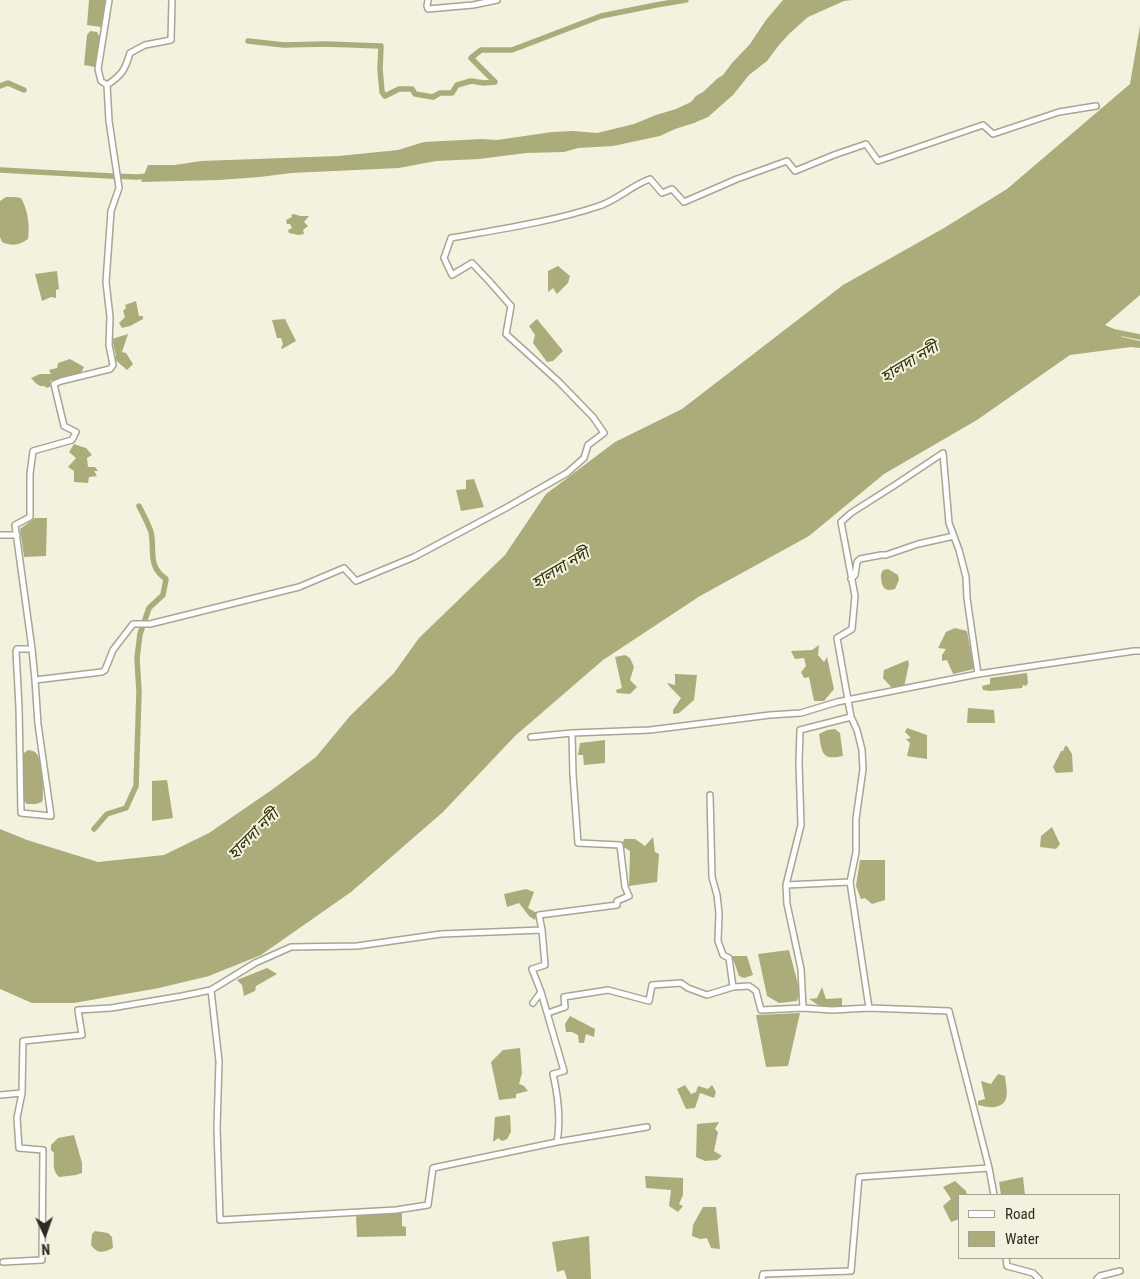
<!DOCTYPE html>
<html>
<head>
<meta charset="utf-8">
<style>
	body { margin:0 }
	#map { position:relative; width:1140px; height:1279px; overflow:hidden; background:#f2f2de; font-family:"Roboto Condensed",sans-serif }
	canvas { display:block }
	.legend { position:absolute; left:958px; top:1194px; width:162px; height:65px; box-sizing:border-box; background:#f2f2de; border:1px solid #a3a394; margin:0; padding:6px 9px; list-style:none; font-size:15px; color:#2c2c24 }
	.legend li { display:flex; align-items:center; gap:10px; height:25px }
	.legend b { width:25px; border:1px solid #a3a394 }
	.north { position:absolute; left:20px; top:1209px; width:50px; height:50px; -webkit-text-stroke:4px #f2f2de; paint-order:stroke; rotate:177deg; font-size:14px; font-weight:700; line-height:20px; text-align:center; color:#2c2c24 }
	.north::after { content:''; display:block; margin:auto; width:18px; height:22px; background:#2c2c24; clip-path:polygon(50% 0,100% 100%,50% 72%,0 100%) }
</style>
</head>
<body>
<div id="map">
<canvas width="1140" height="1279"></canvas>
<ul class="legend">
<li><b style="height:6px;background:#fff"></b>Road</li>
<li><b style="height:14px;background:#acac7a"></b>Water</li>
</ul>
<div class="north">N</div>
</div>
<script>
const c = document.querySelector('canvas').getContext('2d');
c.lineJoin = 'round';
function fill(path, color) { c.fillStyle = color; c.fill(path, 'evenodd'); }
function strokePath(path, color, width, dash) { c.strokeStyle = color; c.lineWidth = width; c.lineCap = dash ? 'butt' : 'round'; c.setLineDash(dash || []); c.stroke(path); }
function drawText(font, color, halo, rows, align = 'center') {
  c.font = font + ' "Roboto Condensed","Noto Sans Bengali",sans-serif'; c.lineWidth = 4; c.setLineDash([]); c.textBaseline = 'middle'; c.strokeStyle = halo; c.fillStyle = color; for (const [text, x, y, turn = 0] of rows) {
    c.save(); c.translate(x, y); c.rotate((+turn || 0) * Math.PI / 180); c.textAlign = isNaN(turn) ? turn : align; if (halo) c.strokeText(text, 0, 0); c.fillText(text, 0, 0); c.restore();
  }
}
fill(new Path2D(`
	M 89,0 L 106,0 L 101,27 L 87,25 Z
	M 783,0 L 852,0 L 844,1 L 808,17 L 790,33 L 779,45 L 767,61 L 749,75 L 733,95 L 708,117 L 694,123 L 675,129 L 660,136 L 613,146 L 578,148 L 564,152 L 526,153 L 479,159 L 436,161 L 399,168 L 291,173 L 260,177 L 219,180 L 141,182 L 148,165 L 175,165 L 201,161 L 339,156 L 398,150 L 424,142 L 482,139 L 497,140 L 552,132 L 573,131 L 597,133 L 634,124 L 656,115 L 676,109 L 691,102 L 696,96 L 703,92 L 718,78 L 723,75 L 732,63 L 750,44 L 766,20 Z
	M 1140,26 L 1140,295 L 1105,325 L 1114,329 L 1122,337 L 1140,341 L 1140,348 L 1131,347 L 1070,355 L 977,420 L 884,474 L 809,536 L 700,596 L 603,660 L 515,736 L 443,812 L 351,892 L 261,955 L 209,976 L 159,988 L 74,1003 L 32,1003 L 0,989 L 0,829 L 27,840 L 98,862 L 164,855 L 209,833 L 273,789 L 316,757 L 350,716 L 394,673 L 419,638 L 505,555 L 546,494 L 615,442 L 682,409 L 843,285 L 944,228 L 1007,189 L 1130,84 Z
	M 90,31 L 97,32 L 100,38 L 95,67 L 84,65 L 87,35 Z
	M 6,197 L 14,197 L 21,198 C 28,210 30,226 28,239 C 19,246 11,246 2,242 L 0,237 L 0,201 Z
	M 294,214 L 300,216 L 309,216 L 304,222 L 308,226 L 303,230 L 304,234 L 298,235 L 289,233 L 288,230 L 292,228 L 290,224 L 287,224 L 286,220 L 292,217 L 291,215 Z
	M 558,266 L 570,276 L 568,283 L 557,294 L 553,288 L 548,292 L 548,271 Z
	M 57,271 L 59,289 L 56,290 L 56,298 L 51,297 L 42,301 L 35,274 Z
	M 136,301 L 139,316 L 143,316 L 143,319 L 130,326 L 122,328 L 119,323 L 125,317 L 123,311 L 126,308 L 125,305 Z
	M 285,319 L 296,341 L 282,349 L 281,348 L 283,344 L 281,338 L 277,338 L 272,320 Z
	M 537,319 L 563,351 L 553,361 L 547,362 L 533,343 L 535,335 L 529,326 Z
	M 128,334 L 122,352 L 126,353 L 133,364 L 127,370 L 112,357 L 116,356 L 112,339 Z
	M 70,359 L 84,367 L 80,375 L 54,382 L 52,380 L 50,381 L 51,386 L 47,388 L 44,386 C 38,387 35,382 31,378 L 40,374 L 51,374 L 49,370 L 57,368 L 58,363 Z
	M 74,444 L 86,448 L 92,455 L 87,458 L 88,467 L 95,467 L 98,471 L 94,471 L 97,476 L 89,477 L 88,483 L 74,482 L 74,471 L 68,467 L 76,458 L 69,452 Z
	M 474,479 L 484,507 L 461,511 L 456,490 L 466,489 L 466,480 Z
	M 35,518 L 47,518 L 46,556 L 24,557 L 20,529 Z
	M 888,569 L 898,575 L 899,580 L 895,589 C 883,593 881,585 881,574 L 883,570 Z
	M 955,628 L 967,631 L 974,669 L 953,674 L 947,660 L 942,661 L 942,655 L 946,649 L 938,648 L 946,632 Z
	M 819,645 L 818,655 L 824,662 L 827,657 L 834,689 L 824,701 L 814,701 L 809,677 L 804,678 L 801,672 L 806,666 L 804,658 L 795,659 L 791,651 L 812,650 Z
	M 625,655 L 630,658 L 634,667 L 630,680 L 637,687 L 630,694 L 617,693 L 616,690 L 622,688 L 615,657 Z
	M 908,660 L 909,664 L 904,687 L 891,687 L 883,678 L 884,670 Z
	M 1027,673 L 1028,683 L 1026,686 L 1023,685 L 1022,688 L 990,691 L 983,690 L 982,686 L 990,684 L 990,678 Z
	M 675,674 L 697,675 L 694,700 L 679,713 L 673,714 L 673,710 L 681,698 L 670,687 L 667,683 L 675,685 Z
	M 968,708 L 994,710 L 995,723 L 967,723 Z
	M 907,728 L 927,735 L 927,759 L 907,756 L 910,743 L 906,739 L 911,738 L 905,732 Z
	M 835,729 L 840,733 L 843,756 C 821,761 822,752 819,734 L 827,730 Z
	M 605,740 L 605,763 L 584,765 L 583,755 L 578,755 L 580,743 Z
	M 1065,746 L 1067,746 L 1072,754 L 1073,772 L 1056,773 L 1053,767 L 1061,751 L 1063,751 Z
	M 28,750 C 31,751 33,750 36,753 C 43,760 43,788 43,798 L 42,802 L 36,804 L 27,804 L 23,800 L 22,791 L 22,758 L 24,753 Z
	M 167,780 L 173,818 L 152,821 L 152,781 Z
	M 1052,827 L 1060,844 L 1056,849 L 1040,847 L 1041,836 Z
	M 653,837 L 655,852 L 659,854 L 657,882 L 629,886 L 630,851 L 622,846 L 624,839 L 635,839 L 645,846 Z
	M 860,860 L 885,860 L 885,900 L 872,904 L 865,898 L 861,899 L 856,886 Z
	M 526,889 L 534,892 L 528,908 L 537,913 L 535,920 L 529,916 L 519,903 L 507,907 L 504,894 Z
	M 789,950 L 800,992 L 797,1001 L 779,1003 L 767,996 L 758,954 Z
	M 732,956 L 747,956 L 753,975 L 744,978 L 739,976 Z
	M 267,968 L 277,974 L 256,986 L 255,991 L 244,996 L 242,985 L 237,980 Z
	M 822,987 L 826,999 L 842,998 L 842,1007 L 821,1007 L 809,999 L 817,998 Z
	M 800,1013 L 788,1066 L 766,1067 L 756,1015 Z
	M 570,1016 L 595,1029 L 594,1037 L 586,1034 L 584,1043 L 579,1043 L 578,1035 L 572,1032 L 566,1032 L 565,1024 Z
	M 520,1048 L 522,1073 L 519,1084 L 524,1086 L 528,1091 L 516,1094 L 516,1098 L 499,1100 L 491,1062 L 503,1050 Z
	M 998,1074 L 1005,1076 C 1006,1088 1012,1104 995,1107 C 990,1108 983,1106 978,1105 L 978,1101 L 985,1099 L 981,1081 L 991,1084 Z
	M 685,1085 L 691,1094 L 696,1092 L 698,1086 L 708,1089 L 712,1085 L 716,1092 L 714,1098 L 700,1093 L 695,1108 L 686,1109 L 677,1089 Z
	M 510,1115 L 511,1132 L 507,1139 L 502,1141 L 498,1138 L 493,1142 L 495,1117 Z
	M 719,1122 L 715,1129 L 718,1132 L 714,1151 L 722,1156 L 717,1160 L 705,1161 L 696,1157 L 697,1124 Z
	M 74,1135 L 82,1163 L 82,1173 L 76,1175 L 59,1177 C 52,1171 54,1162 54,1153 L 51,1150 L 51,1145 L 58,1138 Z
	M 645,1176 L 683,1178 L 683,1195 L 679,1204 L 683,1206 L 678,1212 L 669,1206 L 671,1190 L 646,1188 Z
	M 1023,1177 L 1025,1195 L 1001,1195 L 999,1182 Z
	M 955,1181 L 966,1191 L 967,1195 L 959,1195 L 959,1219 L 951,1222 L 943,1206 L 951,1199 L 943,1187 Z
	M 703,1207 L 716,1207 L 720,1249 L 711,1248 L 707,1238 L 700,1239 L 692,1236 L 693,1225 Z
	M 402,1213 L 402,1226 L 406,1227 L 406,1236 L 357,1237 L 356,1215 Z
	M 95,1231 L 108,1233 L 112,1237 L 113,1248 C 104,1252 98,1255 91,1245 L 92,1234 Z
	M 589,1236 L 591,1279 L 567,1279 L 564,1270 L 557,1272 L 552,1242 Z`), '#acac7a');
strokePath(new Path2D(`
	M 248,41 L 284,45 L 326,44 L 381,46 L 380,69 L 382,92 L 385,96 L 399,89 L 412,89 L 415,94 L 433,97 L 440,93 L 452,93 L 457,85 L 471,81 L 484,83 L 495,82 L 471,58 L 481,50 L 512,50 L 601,16 L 656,5 L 686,0
	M 0,86 L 8,83 L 24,90
	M 0,170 L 111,176 L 137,177 L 150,176
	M 1110,331 L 1140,337
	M 94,829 L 107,814 L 126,808 L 136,786 L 139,692 L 137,658 L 140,634 L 149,608 L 163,595 L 166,579 C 147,566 155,550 151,532 C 148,523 143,514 139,506`), '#acac7a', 5.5);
const minor = new Path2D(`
	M 172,0 L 171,40 L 145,45 L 130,53 C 125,70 122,75 107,85 L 109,121 L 119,188 L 111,211 L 106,282 L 110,317 L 109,345 L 113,365 L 110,369 L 61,381 L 54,384 L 64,426 L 76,432 L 72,440 L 33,451 L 30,474 L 30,517 L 15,525 L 32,649 L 17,649 L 16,651 L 19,707 L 21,813 L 51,816 L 38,724 L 35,680 L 102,672 L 105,670 L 113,650 L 133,624 L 150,624 L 299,587 L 344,568 L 356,581 L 414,557 L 504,509 L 567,473 L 584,458 L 588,445 L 604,433 L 593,417 L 559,382 L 506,334 L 511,306 L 489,281 L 472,263 L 452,275 L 444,258 L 451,238 C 501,229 551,222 599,206 C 616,201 632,185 650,179 L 662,193 L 672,189 L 684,202 L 737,179 L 787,161 L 795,171 L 834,155 L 866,144 L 878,161 L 983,125 L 993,134 L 1059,112 L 1096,106
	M 428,0 L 427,6 L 428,9 L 473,5 L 497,0
	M 107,85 L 101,81 L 98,69 L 109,0
	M 0,535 L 17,535
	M 851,579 L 855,575 L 857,562 L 860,559 L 881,555 L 886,555 L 918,544 L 954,536
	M 32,649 L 35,680
	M 978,674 L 967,598 L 966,577 L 959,550 L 949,523 L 943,453 L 895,485 L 851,513 L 841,522 L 855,596 L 852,629 L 837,638 L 851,717 L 857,730 L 862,750 L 863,769 L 856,819 L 856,852 L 850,882 L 869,1008 L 949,1011 L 989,1168 L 994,1195
	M 531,737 L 572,733 L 650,730 L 770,715 L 801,713 L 837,702 L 978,674 L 1134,651 L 1140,651
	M 710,795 L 712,877 L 717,895 L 719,913 L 718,941 L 723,955 L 729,958 L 733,987
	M 850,882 L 786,885 L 787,904 L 801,969 L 803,1008 L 832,1010 L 869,1008
	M 786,885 L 801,825 L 799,763 L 800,730 L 851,717
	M 211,990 L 219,1061 L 217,1128 L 220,1220 L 396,1210 L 428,1205 L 433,1168 L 557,1142
	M 541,992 L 564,1071 L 553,1074 C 558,1096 561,1120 557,1142 L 647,1127
	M 533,1003 L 541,992 L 532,969 L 545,965 L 542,930
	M 548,1013 L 565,1007 L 564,997 L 608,990 L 649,1001 L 652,985 L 681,983 L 688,988 L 707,995 L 733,987 L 749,986 L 756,991 L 761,1010 L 803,1008
	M 0,1095 L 22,1093 L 23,1041 L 82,1035 L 78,1010 L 111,1008 L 182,996 L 211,990 L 255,963 L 291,947 L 357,946 L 441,934 L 542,930 L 539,915 L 617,905 L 617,901 L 629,896 L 625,887 L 620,845 L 578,843 L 573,775 L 572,733
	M 1006,1258 L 1007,1266 L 1033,1273 L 1039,1279
	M 3,1262 L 42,1260 L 43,1150 L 19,1148 L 17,1118 L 22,1093
	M 762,1279 L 763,1274 L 851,1271 L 859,1177 L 989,1168
	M 1097,1279 L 1100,1276 L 1120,1271`);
strokePath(minor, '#a6a693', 8);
strokePath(minor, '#fff', 5);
drawText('italic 16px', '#323107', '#f2f2de', [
	["হালদা নদী",910,363,-31],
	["হালদা নদী",561,569,-31],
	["হালদা নদী",254,835,-45]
]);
</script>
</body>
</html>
